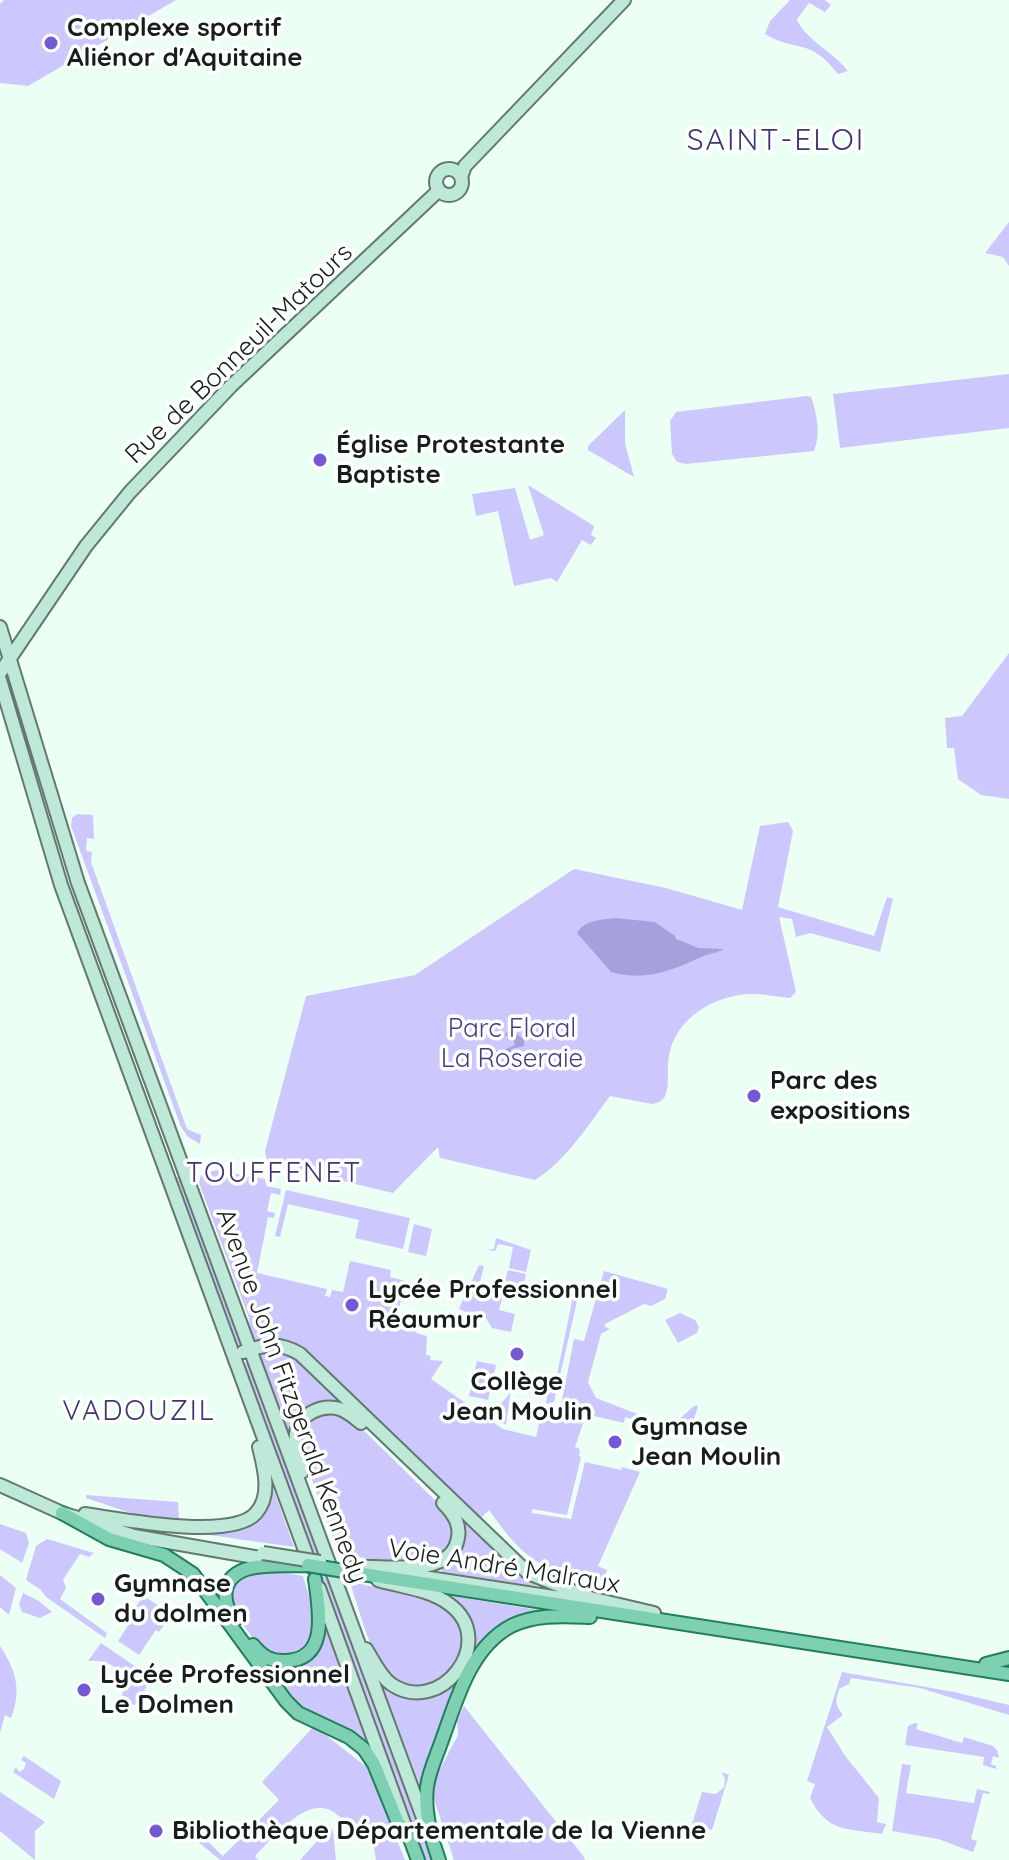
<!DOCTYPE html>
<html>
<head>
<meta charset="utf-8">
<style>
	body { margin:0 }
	canvas { display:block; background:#ebfff4 }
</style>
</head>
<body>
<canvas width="1009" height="1860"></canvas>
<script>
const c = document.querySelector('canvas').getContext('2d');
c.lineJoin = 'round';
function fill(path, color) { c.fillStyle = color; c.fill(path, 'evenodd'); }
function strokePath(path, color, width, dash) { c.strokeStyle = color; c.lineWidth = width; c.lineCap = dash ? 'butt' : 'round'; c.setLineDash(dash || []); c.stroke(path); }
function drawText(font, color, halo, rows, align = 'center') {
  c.font = font + ' Quicksand,sans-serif'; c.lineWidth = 7; c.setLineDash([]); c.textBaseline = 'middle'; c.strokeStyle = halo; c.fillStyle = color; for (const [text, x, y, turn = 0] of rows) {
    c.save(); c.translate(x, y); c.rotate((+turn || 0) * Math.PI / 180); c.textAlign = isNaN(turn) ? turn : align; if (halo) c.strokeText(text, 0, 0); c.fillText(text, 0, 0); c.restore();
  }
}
fill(new Path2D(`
	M 4,0 L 176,0 L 28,86 L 0,83 L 0,4 Z
	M 790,0 L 825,0 L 831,5 L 825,12 L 809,3 L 797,19 C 803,38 835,53 848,71 L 838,74 C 810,37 797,53 765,34 L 770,21 Z
	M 1009,222 L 1009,266 L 1003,257 L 985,253 Z
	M 1009,374 L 1009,428 L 840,448 L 833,394 Z
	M 807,396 L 811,397 C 817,414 821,434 814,451 L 686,464 L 677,462 L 672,454 L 670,421 L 676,412 Z
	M 625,410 L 625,443 L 634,477 L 588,450 L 588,446 Z
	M 528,485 L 594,526 L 591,535 L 596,538 L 591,545 L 582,540 L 557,582 L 551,578 L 514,586 L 498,511 L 476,516 L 472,494 L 515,488 L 530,540 L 544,535 Z
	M 1009,653 L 1009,799 L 981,795 L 958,779 L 954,748 L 947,748 L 945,718 L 962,716 Z
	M 77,814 L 93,815 L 94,839 L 87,838 L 86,851 L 92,852 L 91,862 L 187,1129 L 201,1135 L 200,1144 L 188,1137 L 181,1127 L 71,826 L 72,818 Z
	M 788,822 L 793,831 L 778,907 L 874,936 L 887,897 L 893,899 L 880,952 L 810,933 L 796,937 L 792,919 L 779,917 L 796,992 L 790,998 C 778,997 765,994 753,994 C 716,994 675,1018 669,1056 C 666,1068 670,1082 666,1094 C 664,1100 659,1103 652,1104 L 610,1096 C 590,1123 564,1163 535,1180 L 440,1158 L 438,1147 L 393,1193 L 275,1165 L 266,1158 L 265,1151 L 306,996 L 415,975 L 574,869 L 666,888 L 742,910 L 760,826 Z
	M 216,1170 L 265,1179 L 266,1186 L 281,1189 L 280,1195 L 271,1193 L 267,1211 L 275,1213 L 274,1218 L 268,1217 L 257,1273 L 327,1289 L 325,1296 L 330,1297 L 332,1290 L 343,1292 L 350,1261 L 391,1270 L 390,1277 L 405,1281 L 396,1323 L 417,1328 L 416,1333 L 427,1336 L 426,1355 L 431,1356 L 430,1360 L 443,1361 L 431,1379 L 503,1429 L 536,1437 L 540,1419 L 558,1421 L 574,1339 L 584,1341 L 604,1271 L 668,1289 L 665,1299 L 651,1306 L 644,1304 L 605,1324 L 605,1327 L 610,1329 L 601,1334 L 588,1382 L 596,1398 L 684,1432 L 688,1423 L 678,1420 L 694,1406 L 698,1406 L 688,1439 L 625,1417 L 624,1423 L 594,1416 L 595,1411 L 588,1409 L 575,1447 L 580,1449 L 579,1456 L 581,1457 L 567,1515 L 532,1509 L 532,1513 L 571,1519 L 585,1462 L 621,1470 L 622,1467 L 640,1472 L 598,1566 L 607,1570 L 603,1581 C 541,1571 525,1561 489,1510 L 477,1522 L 297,1346 L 280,1341 L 253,1342 L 250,1334 L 249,1318 L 199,1183 L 201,1175 Z
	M 175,1177 L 181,1177 L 244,1346 L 237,1351 Z
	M 286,1190 L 410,1218 L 403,1249 L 355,1238 L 359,1220 L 288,1204 L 280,1237 L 275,1236 Z
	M 414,1224 L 432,1229 L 426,1256 L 408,1252 Z
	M 496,1238 L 531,1250 L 526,1272 L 509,1268 L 513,1247 L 498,1244 L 495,1251 L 487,1250 L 494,1249 Z
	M 479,1265 L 484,1266 L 480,1282 L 503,1288 L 508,1270 L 526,1274 L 522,1296 L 503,1295 L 499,1310 L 515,1314 L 511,1332 L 492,1328 L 486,1318 L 477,1317 L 459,1309 Z
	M 575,1287 L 580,1288 L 554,1402 L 546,1404 L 547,1397 L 523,1391 L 524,1388 L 515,1386 L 511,1389 L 506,1425 L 485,1410 C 503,1409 512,1389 522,1376 L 531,1378 L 531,1384 L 554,1389 Z
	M 680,1313 L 695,1320 L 699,1327 L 697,1333 L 678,1343 L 665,1320 Z
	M 288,1350 L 347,1404 L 323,1404 L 290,1438 L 258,1354 L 259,1352 Z
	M 249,1361 L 250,1362 L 434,1860 L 423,1860 L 241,1366 Z
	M 477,1361 L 496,1365 L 488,1400 L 469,1396 Z
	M 321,1412 L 338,1412 L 355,1422 L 444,1509 C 451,1520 457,1532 451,1544 C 436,1575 368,1558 339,1554 L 303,1455 C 299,1433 302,1424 321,1412 Z
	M 271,1482 L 294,1547 L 174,1530 L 246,1526 Z
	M 86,1495 L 178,1502 L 179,1518 C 149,1523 115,1507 86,1498 Z
	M 460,1514 L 535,1582 L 535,1586 L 442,1572 L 442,1566 L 450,1561 Z
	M 0,1524 L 26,1533 L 29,1543 L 22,1563 L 0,1549 Z
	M 47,1539 L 94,1553 L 89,1557 L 80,1554 L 63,1580 L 66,1588 L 60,1599 L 107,1633 L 105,1638 L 46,1597 L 41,1590 L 26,1580 L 36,1546 Z
	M 275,1571 L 303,1576 C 307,1591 314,1608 315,1623 C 316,1648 291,1665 268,1653 C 258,1647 251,1635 244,1626 C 216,1588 233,1572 275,1571 Z
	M 0,1575 L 16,1588 L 9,1615 L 0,1607 Z
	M 350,1583 L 357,1583 C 378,1588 423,1595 440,1606 C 495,1642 431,1716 392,1678 C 370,1658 360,1611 350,1583 Z
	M 23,1593 L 39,1601 L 52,1612 L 40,1618 L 22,1612 L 19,1604 Z
	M 445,1595 L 538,1610 L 538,1614 L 475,1654 L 469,1652 L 470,1640 Z
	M 142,1598 L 145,1600 L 147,1598 L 168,1612 L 167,1614 L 170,1617 L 159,1632 L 156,1630 L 139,1655 L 118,1641 L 134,1616 L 131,1613 Z
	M 325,1622 L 375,1757 L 297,1708 L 256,1653 L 297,1665 Z
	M 101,1643 L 152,1678 L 135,1705 L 120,1701 C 132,1675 113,1658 88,1661 Z
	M 0,1646 C 16,1670 22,1690 11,1718 L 5,1715 L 0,1733 Z
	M 842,1672 L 954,1692 L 1009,1705 L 1009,1715 L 920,1688 L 851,1678 L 849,1684 L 839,1689 C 835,1701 835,1705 843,1715 L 827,1727 L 846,1757 L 879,1798 L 877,1822 L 886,1824 L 882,1834 C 846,1828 828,1833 810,1798 L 815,1784 L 807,1781 Z
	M 457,1679 L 461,1681 L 421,1788 L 381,1682 L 404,1694 Z
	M 464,1706 L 584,1857 L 585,1860 L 454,1860 L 433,1796 L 433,1782 L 458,1735 L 457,1720 Z
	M 915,1723 L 918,1724 L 916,1729 L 962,1743 L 964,1737 L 993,1746 L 997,1750 L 999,1758 L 993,1756 L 991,1764 L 996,1766 L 996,1769 L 983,1765 L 984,1757 L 905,1745 L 908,1726 Z
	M 314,1726 L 368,1768 L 405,1860 L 376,1860 L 373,1842 L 353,1837 C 324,1775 283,1827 255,1856 L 258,1860 L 220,1860 L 197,1841 L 202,1836 L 223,1856 L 279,1800 L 262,1782 Z
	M 24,1756 L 61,1781 L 54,1799 L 13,1772 L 16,1767 L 19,1772 L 24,1769 L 26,1763 L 21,1760 Z
	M 902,1764 L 911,1765 L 906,1793 L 974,1803 L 977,1789 L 990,1792 L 989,1794 L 983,1793 L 971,1839 L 977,1841 L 973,1852 L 938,1839 L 892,1831 Z
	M 721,1772 L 729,1775 L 712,1830 L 692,1824 L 702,1792 L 716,1794 L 724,1787 L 725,1778 Z
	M 0,1792 L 45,1822 L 35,1831 L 35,1860 L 0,1831 Z
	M 319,1823 L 328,1824 L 333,1831 L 336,1860 L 300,1860 L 318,1840 L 309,1831 Z`), '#ccc8fd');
fill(new Path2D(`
	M 615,918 L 655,922 L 675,936 L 676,939 L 699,948 L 724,949 C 718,952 713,953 706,955 C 672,970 648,982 611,972 L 577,933 C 584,920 601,920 615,918 Z
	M 509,1029 L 524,1039 L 524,1046 L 511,1049 L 513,1055 L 510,1059 L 504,1059 L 501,1054 L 496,1054 L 494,1059 L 486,1062 L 484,1071 L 482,1070 L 483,1061 L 492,1056 L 491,1050 L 502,1051 L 515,1045 L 514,1041 L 505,1035 Z`), '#a6a0dd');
const secondary = new Path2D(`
	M436 182a13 13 0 1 1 26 0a13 13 0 1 1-26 0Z
	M 461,177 L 465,166 L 624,0
	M 0,627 L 78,883 L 426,1826
	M 0,673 L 86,546 L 130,492 L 231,386 L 436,193 L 438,188
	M 0,680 L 61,885 L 311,1567
	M 243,1352 C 265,1344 280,1342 300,1354 L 528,1573 L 590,1598 L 654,1613
	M 302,1472 C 299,1460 294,1447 296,1434 C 298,1414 322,1404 340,1409 C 348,1412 355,1418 361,1423
	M 0,1485 L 62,1513 L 134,1536 L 277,1561
	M 85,1514 C 121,1519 232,1541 256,1513 C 272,1495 264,1468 259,1447
	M 355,1567 C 385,1565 447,1578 457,1542 C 462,1526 454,1514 443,1503
	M 390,1572 L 593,1603
	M 319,1588 L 408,1834
	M 366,1649 C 373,1660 380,1676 391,1684 C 440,1718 500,1641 449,1604 C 429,1589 401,1587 378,1580`);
const primary = new Path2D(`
	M 62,1513 L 109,1539 L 164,1555 L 193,1574 L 286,1701 L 298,1713 L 349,1737 L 364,1749 L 374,1764 L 398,1823 L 409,1836 L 418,1860
	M 356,1573 L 1009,1674
	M 235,1620 C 228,1611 224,1601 226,1590 C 232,1558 284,1567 308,1565
	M 253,1645 C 262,1656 271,1662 285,1661 C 330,1660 319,1609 315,1579
	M 986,1664 L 1009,1658
	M 439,1860 C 431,1839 424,1809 427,1787 C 429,1771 437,1755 442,1740 C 457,1699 470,1648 511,1626 C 536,1614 563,1616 590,1617`);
strokePath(secondary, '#63796e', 16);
strokePath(primary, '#227e5b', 16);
strokePath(secondary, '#bee8d8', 12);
strokePath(primary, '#7ed0b2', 12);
const secondaryBridge = new Path2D(`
	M 263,1553 L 320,1562`);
const primaryBridge = new Path2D(`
	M 308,1565 L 356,1573`);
strokePath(secondaryBridge, '#63796e', 16, []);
strokePath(primaryBridge, '#227e5b', 16, []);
strokePath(secondaryBridge, '#bee8d8', 12);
strokePath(primaryBridge, '#7ed0b2', 12);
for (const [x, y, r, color] of [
	[51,43,8,"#735ad4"],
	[320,460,8,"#735ad4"],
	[754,1096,8,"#735ad4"],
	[352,1305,8,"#735ad4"],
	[517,1354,8,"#735ad4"],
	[615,1442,8,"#735ad4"],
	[98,1599,8,"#735ad4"],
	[84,1690,8,"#735ad4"],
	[156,1831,8,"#735ad4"]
]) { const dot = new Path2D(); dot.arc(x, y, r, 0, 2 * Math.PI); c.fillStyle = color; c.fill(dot); strokePath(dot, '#fff', 3); }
drawText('bold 26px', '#161f1b', '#fff', [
	["Complexe sportif",67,28],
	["Aliénor d'Aquitaine",67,58],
	["Église Protestante",336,445],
	["Baptiste",336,475],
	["Parc des",770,1081],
	["expositions",770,1111],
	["Lycée Professionnel",368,1290],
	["Réaumur",368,1320],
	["Collège",517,1382,"center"],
	["Jean Moulin",517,1412,"center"],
	["Gymnase",631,1427],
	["Jean Moulin",631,1457],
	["Gymnase",114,1584],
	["du dolmen",114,1614],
	["Lycée Professionnel",100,1675],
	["Le Dolmen",100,1705],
	["Bibliothèque Départementale de la Vienne",172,1831]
], 'left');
drawText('26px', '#161f1b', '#fff', [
	["Rue de Bonneuil-Matours",239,354,-44],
	["Avenue John Fitzgerald Kennedy",291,1396,70],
	["Voie André Malraux",504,1567,9]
]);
drawText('26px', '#483b83', '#fff', [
	["Parc Floral",512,1029],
	["La Roseraie",512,1059]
]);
c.letterSpacing = '2px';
drawText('28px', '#3f3470', '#fff', [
	["TOUFFENET",274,1174],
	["VADOUZIL",139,1412]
]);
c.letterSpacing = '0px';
c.letterSpacing = '2px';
drawText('30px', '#3f3470', '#fff', [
	["SAINT-ELOI",776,141]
]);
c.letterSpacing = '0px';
</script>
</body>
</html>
